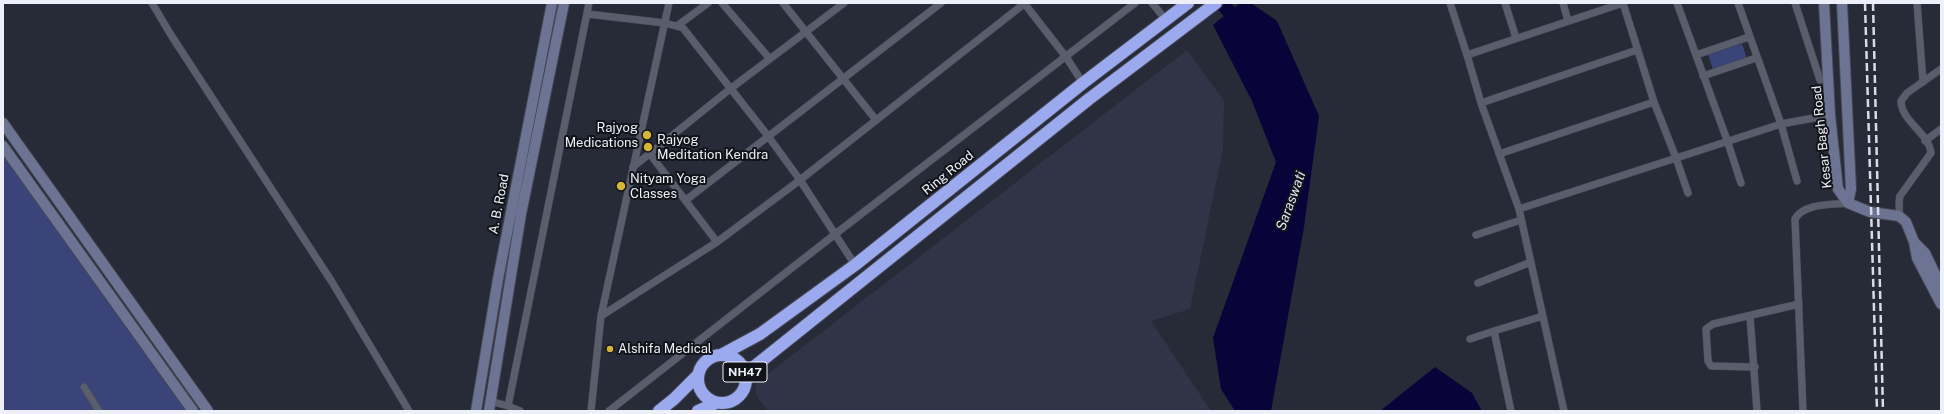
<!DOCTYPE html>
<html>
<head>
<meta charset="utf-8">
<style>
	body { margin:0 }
	#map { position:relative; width:1944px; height:414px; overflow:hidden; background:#272a37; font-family:"Public Sans",sans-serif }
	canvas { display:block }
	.frame { position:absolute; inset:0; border:4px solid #eef0f9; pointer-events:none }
</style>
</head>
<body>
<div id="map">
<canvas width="1944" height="414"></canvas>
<div class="frame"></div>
</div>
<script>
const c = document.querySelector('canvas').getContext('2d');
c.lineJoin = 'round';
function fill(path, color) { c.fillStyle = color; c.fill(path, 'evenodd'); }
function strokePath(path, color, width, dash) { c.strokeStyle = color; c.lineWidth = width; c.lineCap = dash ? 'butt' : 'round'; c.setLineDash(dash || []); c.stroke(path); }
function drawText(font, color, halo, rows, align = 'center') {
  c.font = font + ' "Public Sans",sans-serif'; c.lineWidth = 4; c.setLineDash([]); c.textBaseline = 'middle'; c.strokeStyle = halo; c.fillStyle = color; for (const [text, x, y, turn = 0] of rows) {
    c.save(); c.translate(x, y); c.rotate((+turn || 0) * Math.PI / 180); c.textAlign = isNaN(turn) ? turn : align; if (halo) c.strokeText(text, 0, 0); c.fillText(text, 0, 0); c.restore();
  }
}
fill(new Path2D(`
	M 1187,50 L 1224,101 L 1223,150 L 1190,309 L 1151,321 L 1211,411 L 768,411 L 756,395 L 756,383 Z`), '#303447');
fill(new Path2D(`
	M 1742,44 L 1747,59 L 1713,70 L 1708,54 Z
	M 3,146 L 193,411 L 3,411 Z`), '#3b4478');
fill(new Path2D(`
	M 1240,3 L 1251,3 L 1277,21 L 1319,116 L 1304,227 L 1271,411 L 1235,411 L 1221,389 L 1213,338 L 1276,162 L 1252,101 L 1213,25 Z
	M 1435,367 L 1472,393 L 1482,411 L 1380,411 Z`), '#080338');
strokePath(new Path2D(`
	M 1222,3 L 1241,26`), '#080338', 14);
const street = new Path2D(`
	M 152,3 L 171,35 L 332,282 L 409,411
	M 722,3 L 770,59
	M 783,3 L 876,120
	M 1024,3 L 1066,57 L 1083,83
	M 1152,3 L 1166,20
	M 1450,3 L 1467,55
	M 1505,3 L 1516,38
	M 1563,3 L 1568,21
	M 1623,3 L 1654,102 L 1676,158 L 1688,193
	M 1677,3 L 1727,140 L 1741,183
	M 1738,3 L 1781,124 L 1797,181
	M 1795,3 L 1820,80
	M 1917,3 L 1923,82
	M 587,14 L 665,23 L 683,28 L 768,136 L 800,180 L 855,265
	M 677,26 L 708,3
	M 1696,55 L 1749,37
	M 1703,76 L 1756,58
	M 1481,103 L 1637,50
	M 1925,141 L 1941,129
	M 650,154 L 717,242
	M 1499,154 L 1654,102
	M 633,167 L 730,89 L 844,3
	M 686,200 L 941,3
	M 1519,209 L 1781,124 L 1830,115
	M 1899,216 C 1900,209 1898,203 1900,196 L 1931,153 C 1929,133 1901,121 1901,101 L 1907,93 L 1941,69
	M 1476,235 L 1521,220
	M 1478,283 L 1531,262
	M 601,316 L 717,242 L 800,180 L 1025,3
	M 1750,316 L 1757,411
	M 1470,339 L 1494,331
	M 1755,367 L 1711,366 L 1708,361 L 1706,329 L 1713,324 L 1799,304
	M 84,387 L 99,411
	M 490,401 L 508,406
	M 520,411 L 508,406 L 589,3
	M 591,411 L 601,316 L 669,3
	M 609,411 L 834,235 L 1135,3
	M 1511,411 L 1494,331 L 1543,316
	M 1564,411 L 1519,209 L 1481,103 L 1467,55 L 1623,3
	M 1803,411 L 1795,219 C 1804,203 1831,205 1848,203`);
const secondary = new Path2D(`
	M 1824,3 L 1830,115 L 1838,189 L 1848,203 L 1870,212 L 1899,216 L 1906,222 L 1914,242 L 1925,253 L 1941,286
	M 1842,3 L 1851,189 L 1848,203
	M 3,123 L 208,411
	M 3,146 L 193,411
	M 1914,242 L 1917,258 L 1941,304
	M 476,411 L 498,279 L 552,3
	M 489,411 L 521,214 L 564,3`);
const highway = new Path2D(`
	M 721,355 L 760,334 L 855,265 L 1083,83 L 1188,3
	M698 379a24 24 0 1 1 48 0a24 24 0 1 1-48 0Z
	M 745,374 L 1089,99 L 1216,3
	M 659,411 L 674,399 L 698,375
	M 698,411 L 716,403`);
strokePath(street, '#454753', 8);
strokePath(secondary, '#454753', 12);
strokePath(highway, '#454753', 14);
strokePath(street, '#595d6c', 7);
strokePath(secondary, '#6d7493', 10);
strokePath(highway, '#9baaef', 12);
strokePath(new Path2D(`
	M 1865,3 L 1877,411
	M 1873,3 L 1883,411`), '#d9dbe5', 2.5, [8, 4]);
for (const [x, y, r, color] of [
	[647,135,5,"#d5b534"],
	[648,147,5,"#d5b534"],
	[621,186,5,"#d5b534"],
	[610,349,4,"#d5b534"]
]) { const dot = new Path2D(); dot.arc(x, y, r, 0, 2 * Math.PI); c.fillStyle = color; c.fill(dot); strokePath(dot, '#111319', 1.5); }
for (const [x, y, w] of [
	[745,372,44]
]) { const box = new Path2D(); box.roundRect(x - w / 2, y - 10, w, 20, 3); c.fillStyle = '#111319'; c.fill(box); strokePath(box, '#eef0f9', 1); }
drawText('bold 12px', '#eef0f9', null, [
	["NH47",745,372]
]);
drawText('13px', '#eef0f9', '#111319', [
	["Rajyog",638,128,"right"],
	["Medications",638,143,"right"],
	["Rajyog",657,140],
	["Meditation Kendra",657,155],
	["Nityam Yoga",630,179],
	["Classes",630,194],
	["Alshifa Medical",618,349]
], 'left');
drawText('13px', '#eef0f9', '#111319', [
	["Kesar Bagh Road",1822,137,-96],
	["Ring Road",948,173,-39],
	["A. B. Road",499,204,-79]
]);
drawText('italic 14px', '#dfe3f6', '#111319', [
	["Saraswati",1291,201,-70]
]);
</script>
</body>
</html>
